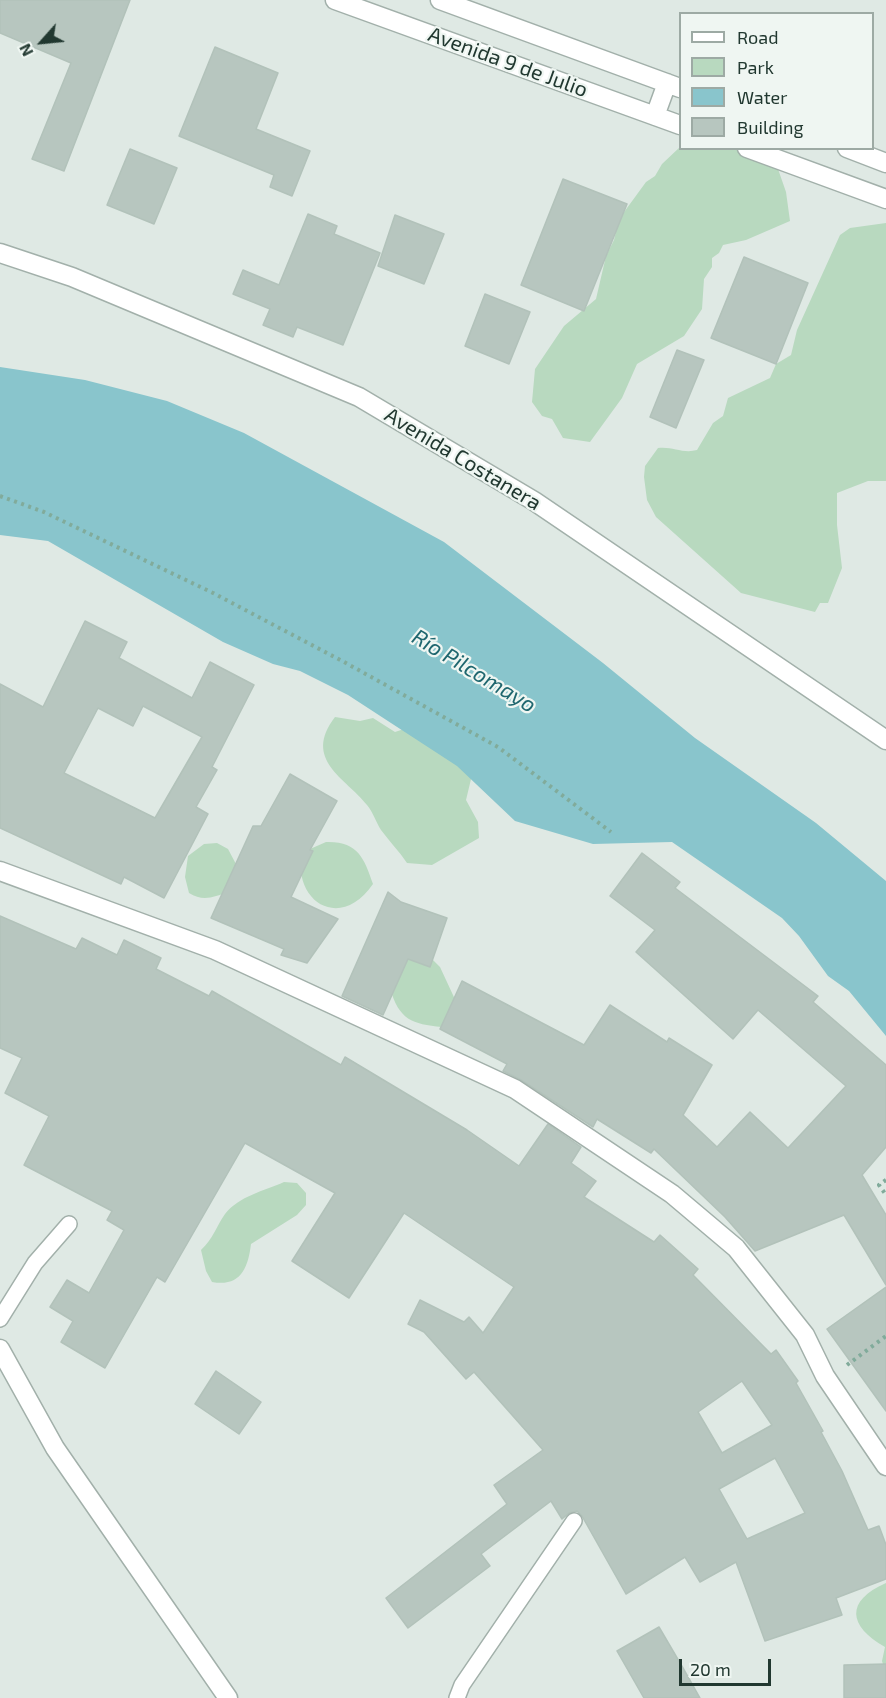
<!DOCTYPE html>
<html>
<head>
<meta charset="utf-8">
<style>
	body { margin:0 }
	#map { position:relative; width:886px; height:1698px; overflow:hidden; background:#dfe9e4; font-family:"Exo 2",sans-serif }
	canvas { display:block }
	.legend { position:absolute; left:679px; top:12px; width:195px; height:138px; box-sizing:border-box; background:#eff6f2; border:2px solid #9daaa4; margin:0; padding:8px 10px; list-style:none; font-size:18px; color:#213830 }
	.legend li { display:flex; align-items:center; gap:12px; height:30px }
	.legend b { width:30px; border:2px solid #9daaa4 }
	.north { position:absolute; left:12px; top:12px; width:60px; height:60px; -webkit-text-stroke:4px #eff6f2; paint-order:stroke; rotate:243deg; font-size:16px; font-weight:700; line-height:24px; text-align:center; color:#213830 }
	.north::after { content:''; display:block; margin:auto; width:21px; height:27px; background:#213830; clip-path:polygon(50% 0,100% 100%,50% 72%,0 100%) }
	.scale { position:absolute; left:679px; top:1659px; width:92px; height:27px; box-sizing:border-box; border:3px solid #213830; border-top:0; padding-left:8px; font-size:18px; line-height:21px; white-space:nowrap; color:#213830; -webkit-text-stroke:4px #eff6f2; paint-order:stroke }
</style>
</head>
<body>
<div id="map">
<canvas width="886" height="1698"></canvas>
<ul class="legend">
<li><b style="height:8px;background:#fff"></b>Road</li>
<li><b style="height:16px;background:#b8d9bf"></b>Park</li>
<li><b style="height:16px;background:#89c5cc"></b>Water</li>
<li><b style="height:16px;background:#b7c6bf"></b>Building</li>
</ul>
<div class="north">N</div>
<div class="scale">20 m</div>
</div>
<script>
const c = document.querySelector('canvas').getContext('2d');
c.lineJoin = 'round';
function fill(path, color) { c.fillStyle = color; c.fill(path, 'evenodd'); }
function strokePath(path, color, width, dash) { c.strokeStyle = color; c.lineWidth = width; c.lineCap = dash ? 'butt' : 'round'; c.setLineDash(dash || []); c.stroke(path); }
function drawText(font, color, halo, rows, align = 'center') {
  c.font = font + ' "Exo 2",sans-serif'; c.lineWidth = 4.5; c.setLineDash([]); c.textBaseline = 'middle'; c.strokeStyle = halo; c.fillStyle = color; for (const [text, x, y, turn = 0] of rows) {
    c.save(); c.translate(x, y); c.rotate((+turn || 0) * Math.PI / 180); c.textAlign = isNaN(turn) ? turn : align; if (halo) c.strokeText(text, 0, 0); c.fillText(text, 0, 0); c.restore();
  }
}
fill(new Path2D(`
	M 680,147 L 745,149 L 778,169 L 786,192 L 790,221 L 746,240 L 723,245 L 719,253 L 712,258 L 712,267 L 704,279 L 702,309 L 684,336 L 637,364 L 622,398 L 590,442 L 563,438 L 552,419 L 542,416 L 532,402 L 535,369 L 564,326 L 596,299 L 606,256 L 614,240 L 619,219 L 646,182 L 655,176 L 662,164 Z
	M 886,223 L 886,481 L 868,481 L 837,493 L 837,525 L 842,568 L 828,603 L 820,603 L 815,612 L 741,593 L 656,517 L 647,500 L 644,477 L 645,466 L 658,448 C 672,446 683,454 697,450 L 713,423 L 723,416 L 728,398 L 770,378 L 776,364 L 791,355 L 797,330 L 840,235 L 850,228 Z
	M 335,717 L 360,721 L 373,718 L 395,732 L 407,728 L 472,775 L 466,800 L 478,822 L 479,838 L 432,865 L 407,863 C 399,851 389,841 381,830 C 376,822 373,812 367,805 C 346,778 302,760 335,717 Z
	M 326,842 C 358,841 364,858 373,884 C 342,930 294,905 301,853 Z
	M 217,843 L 228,849 L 237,866 L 228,892 C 214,897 203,902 189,893 L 185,877 L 188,856 L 204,844 Z
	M 400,957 L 430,957 L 440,967 L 459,1008 L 442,1027 C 412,1024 399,1020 390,988 Z
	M 284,1182 L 297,1183 L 306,1193 L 306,1205 L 297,1215 L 251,1244 C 248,1269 240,1287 212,1282 L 206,1271 L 201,1250 C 213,1239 216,1227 225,1214 C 239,1196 264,1191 284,1182 Z
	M 886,1583 L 886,1674 L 882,1661 L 885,1647 C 848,1626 845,1601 886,1583 Z`), '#b8d9bf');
fill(new Path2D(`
	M 0,367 L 85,380 L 167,401 L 244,433 L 444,542 L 603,663 L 695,738 L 816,823 L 886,881 L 886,1036 L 849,991 L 828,976 L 799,936 L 782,918 L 672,842 L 593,844 L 515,821 L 457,766 L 348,695 L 300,671 L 273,664 L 223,642 L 48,541 L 0,535 Z`), '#89c5cc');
const building = new Path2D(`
	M 0,0 L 130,0 L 64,171 L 32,159 L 71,63 L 0,33 Z
	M 215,47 L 278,73 L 256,129 L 310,151 L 292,196 L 270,187 L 274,175 L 179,136 Z
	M 130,149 L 177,168 L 154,224 L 107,205 Z
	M 563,179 L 627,204 L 584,311 L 521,285 Z
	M 308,214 L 337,226 L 334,234 L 380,253 L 343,345 L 297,327 L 293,337 L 263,325 L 270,309 L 233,294 L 243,270 L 279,285 Z
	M 395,215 L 444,234 L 424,284 L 378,266 Z
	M 744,257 L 808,283 L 776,364 L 711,338 Z
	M 485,294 L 530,312 L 509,364 L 465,346 Z
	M 677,350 L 704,360 L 676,428 L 650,417 Z
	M 85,621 L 127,642 L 119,658 L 192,698 L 210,662 L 254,685 L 212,767 L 217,770 L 196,807 L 208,814 L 164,898 L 124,877 L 121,884 L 0,828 L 0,684 L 43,707 ZM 143,706 L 202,737 L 155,818 L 64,773 L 98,708 L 133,726 Z
	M 290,774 L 337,801 L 310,850 L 313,851 L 291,897 L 338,919 L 307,963 L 281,955 L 284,949 L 211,918 L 253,826 L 261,826 Z
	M 642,853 L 680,882 L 675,888 L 818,996 L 813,1002 L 886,1065 L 886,1147 L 862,1175 L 886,1215 L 886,1285 L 844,1215 L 755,1251 L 725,1217 L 654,1149 L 651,1153 L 597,1119 L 593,1127 L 521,1080 L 503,1071 L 507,1064 L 440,1029 L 462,981 L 584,1045 L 610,1005 L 667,1042 L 669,1038 L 712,1065 L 683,1115 L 717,1147 L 750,1112 L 788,1148 L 846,1086 L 758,1010 L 733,1039 L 636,952 L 655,930 L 610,896 Z
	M 388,892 L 401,902 L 447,918 L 430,967 L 408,959 L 383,1015 L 342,996 Z
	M 0,916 L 76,949 L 82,938 L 117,955 L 124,940 L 161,958 L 156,969 L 209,996 L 212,991 L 341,1065 L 345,1057 L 467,1130 L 519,1166 L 548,1124 L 581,1147 L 571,1163 L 596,1181 L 584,1197 L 654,1242 L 660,1235 L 698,1269 L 693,1275 L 771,1354 L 776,1350 L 798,1381 L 796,1383 L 823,1431 L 821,1432 L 842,1471 L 868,1530 L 879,1526 L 886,1545 L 886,1579 L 836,1598 L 842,1615 L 765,1641 L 736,1562 L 700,1582 L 685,1557 L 626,1594 L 582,1516 L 577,1511 L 569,1513 L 562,1519 L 551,1501 L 481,1554 L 490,1566 L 408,1628 L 386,1598 L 507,1504 L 494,1485 L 543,1450 L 474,1372 L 466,1379 L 424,1332 L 408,1324 L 420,1300 L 464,1322 L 469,1317 L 483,1333 L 514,1287 L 404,1213 L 349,1298 L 292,1261 L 335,1193 L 245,1143 L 165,1282 L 157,1277 L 105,1368 L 61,1342 L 73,1321 L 50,1307 L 67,1280 L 89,1293 L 124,1230 L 107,1220 L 112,1211 L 24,1165 L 49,1116 L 5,1093 L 22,1058 L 0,1048 ZM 742,1381 L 772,1425 L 722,1453 L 698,1412 ZM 775,1458 L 805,1513 L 747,1539 L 719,1489 Z
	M 886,1287 L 886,1411 L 827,1329 Z
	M 216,1371 L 261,1402 L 239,1434 L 195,1404 Z
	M 659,1627 L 683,1668 L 700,1698 L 644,1698 L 617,1651 Z
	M 886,1664 L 886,1698 L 844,1698 L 844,1665 Z`);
fill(building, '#b7c6bf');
strokePath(building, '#b2c2ba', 1.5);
const service = new Path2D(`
	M 0,1319 L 35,1263 L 69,1224
	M 457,1698 L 462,1685 L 574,1521`);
const pedestrian = new Path2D(`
	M 0,871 L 215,950 L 515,1089 L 672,1194 L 736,1248 L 805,1335 L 825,1376 L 886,1466`);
const minor = new Path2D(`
	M 335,0 L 680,125
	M 440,0 L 680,88
	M 655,116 L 667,83
	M 747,148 L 886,199
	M 847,148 L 886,163
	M 0,1349 L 55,1448 L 228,1698`);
const tertiary = new Path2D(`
	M 0,253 L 72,277 L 359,397 L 534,501 L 886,740`);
strokePath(service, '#a2b0aa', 18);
strokePath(pedestrian, '#a2b0aa', 21);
strokePath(minor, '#a2b0aa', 21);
strokePath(tertiary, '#a2b0aa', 21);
strokePath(new Path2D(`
	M 0,496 L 44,512 L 213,593 L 344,662 L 498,747 L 611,832
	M 886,1180 L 879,1185 L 886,1195
	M 847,1365 L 886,1336`), '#81ab9b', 4, [3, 4.5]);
strokePath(service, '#fff', 15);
strokePath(pedestrian, '#fff', 18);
strokePath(minor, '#fff', 18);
strokePath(tertiary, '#fff', 18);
drawText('21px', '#213830', '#eff6f2', [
	["Avenida 9 de Julio",508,62,20],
	["Avenida Costanera",463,459,31]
]);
drawText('italic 22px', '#1f676f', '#eff6f2', [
	["Río Pilcomayo",474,671,31]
]);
</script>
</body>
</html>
